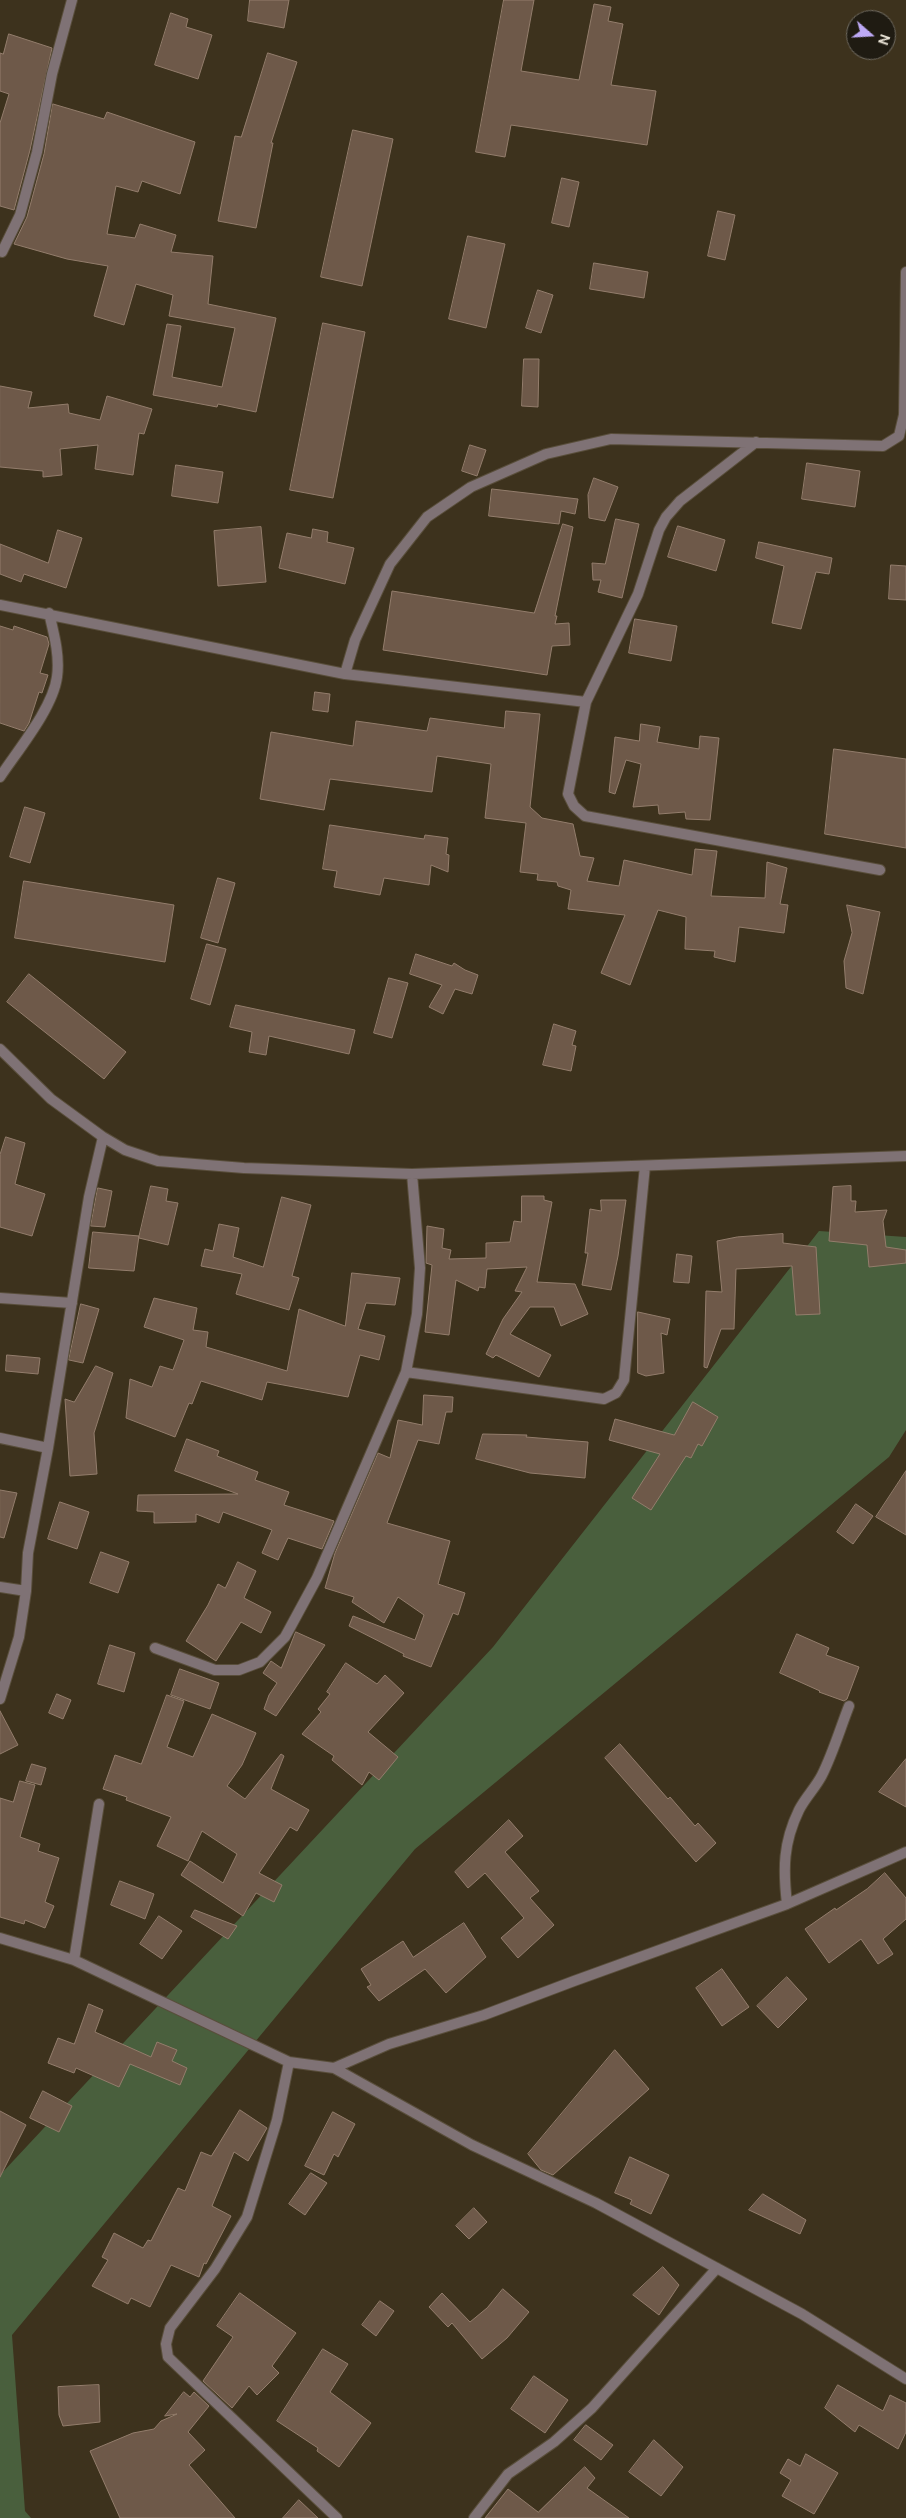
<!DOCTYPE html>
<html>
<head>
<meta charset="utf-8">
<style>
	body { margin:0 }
	#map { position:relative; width:906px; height:2518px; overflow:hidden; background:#3d321d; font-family:"DM Sans",sans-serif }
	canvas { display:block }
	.north { position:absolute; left:846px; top:10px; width:50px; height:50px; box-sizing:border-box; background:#1f1b12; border:1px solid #706b61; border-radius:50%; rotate:109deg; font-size:14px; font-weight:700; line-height:20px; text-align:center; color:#eae4d7 }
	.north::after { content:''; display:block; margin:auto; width:18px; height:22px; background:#bda9f5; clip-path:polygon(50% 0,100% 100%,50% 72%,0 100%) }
</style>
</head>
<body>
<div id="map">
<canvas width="906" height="2518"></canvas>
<div class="north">N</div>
</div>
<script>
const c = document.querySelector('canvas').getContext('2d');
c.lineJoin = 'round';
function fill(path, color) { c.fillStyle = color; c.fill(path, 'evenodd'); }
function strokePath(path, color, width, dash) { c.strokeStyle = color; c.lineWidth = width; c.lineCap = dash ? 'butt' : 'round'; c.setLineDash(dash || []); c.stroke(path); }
fill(new Path2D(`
	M 819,1231 L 906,1237 L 906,1430 L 889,1457 L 415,1849 L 12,2335 L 25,2511 L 31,2518 L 0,2518 L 0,2175 L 493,1647 Z`), '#495f3d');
const building = new Path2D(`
	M 250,0 L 289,0 L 284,28 L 248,21 Z
	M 504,0 L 534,0 L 521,71 L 579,80 L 594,4 L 611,7 L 608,21 L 623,24 L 611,85 L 656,91 L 647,145 L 511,125 L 505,157 L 476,152 Z
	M 171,13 L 188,19 L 186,27 L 212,35 L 198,79 L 155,65 Z
	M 9,34 L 52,48 L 30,150 L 14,210 L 0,206 L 0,123 L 9,94 L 0,91 L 0,53 L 3,54 Z
	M 268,53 L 297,62 L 271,143 L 273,143 L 256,228 L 218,221 L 235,136 L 241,137 Z
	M 53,104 L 104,119 L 107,112 L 195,142 L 180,194 L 142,181 L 138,192 L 116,186 L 107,234 L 135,238 L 140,224 L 176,235 L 171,252 L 213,256 L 208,304 L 276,318 L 256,412 L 218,404 L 217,407 L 153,395 L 167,324 L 181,326 L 172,377 L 222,387 L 235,328 L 169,316 L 173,295 L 136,284 L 124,325 L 94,316 L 108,266 L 67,259 L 14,244 L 27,217 L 44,154 Z
	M 353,130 L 393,139 L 362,286 L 321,277 Z
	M 562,178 L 579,182 L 569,227 L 552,223 Z
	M 718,211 L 735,215 L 725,260 L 708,256 Z
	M 468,236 L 505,244 L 486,328 L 449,319 Z
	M 594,263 L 648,272 L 644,298 L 590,289 Z
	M 538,290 L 553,295 L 541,333 L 526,328 Z
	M 323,323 L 365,332 L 333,498 L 290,490 Z
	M 524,359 L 539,359 L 538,407 L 522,406 Z
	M 0,386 L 32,392 L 28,408 L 68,404 L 69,413 L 100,420 L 107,396 L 152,409 L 144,434 L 139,433 L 133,475 L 95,469 L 98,445 L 60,449 L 62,475 L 43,477 L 43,471 L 0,467 Z
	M 470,445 L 486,450 L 477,476 L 462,471 Z
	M 807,463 L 860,471 L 855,507 L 802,499 Z
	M 176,465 L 223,472 L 218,503 L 172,496 Z
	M 594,478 L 618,487 L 605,521 L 589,518 L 588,495 Z
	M 492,489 L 578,499 L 575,514 L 561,511 L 559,524 L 489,516 Z
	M 616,519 L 639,524 L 622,598 L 598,592 L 601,580 L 593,580 L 592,563 L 605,564 Z
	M 563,524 L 573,527 L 555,616 L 557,616 L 555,624 L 569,623 L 570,645 L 552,646 L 547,675 L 383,650 L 392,591 L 534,613 Z
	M 678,526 L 725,540 L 716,571 L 668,557 Z
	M 261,527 L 266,582 L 218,586 L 214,531 Z
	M 313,529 L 328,532 L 327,542 L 354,548 L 345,584 L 279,568 L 287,533 L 311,538 Z
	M 58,530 L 82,538 L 66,588 L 24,574 L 21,582 L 0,574 L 0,544 L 48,563 Z
	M 759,542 L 832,558 L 829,574 L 816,572 L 801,629 L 772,623 L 784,566 L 756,558 Z
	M 891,565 L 906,566 L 906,600 L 889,599 Z
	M 635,619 L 677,626 L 671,661 L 629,653 Z
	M 0,626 L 13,630 L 14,626 L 47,637 L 49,644 L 40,673 L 48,675 L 42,693 L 39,692 L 29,723 L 24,731 L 0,723 Z
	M 315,692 L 330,694 L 328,712 L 313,710 Z
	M 506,711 L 540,714 L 530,807 L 542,818 L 573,824 L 580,856 L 594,858 L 587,881 L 619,886 L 624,860 L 692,875 L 695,849 L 717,851 L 711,896 L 765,898 L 767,862 L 787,868 L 780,904 L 788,905 L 784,933 L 739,927 L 735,962 L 714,957 L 715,951 L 685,949 L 686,917 L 658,910 L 630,985 L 601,973 L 625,915 L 568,909 L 571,890 L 558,886 L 557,882 L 537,880 L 538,874 L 520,872 L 526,823 L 485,818 L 491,764 L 437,756 L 432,792 L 330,779 L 324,810 L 260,799 L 271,732 L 353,746 L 356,721 L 427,731 L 430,718 L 504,728 Z
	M 641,724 L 660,727 L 657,742 L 699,749 L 700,736 L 719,738 L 710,820 L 686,819 L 685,812 L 659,814 L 658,805 L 633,807 L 641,764 L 626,760 L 615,794 L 609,792 L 615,737 L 639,741 Z
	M 834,749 L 906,759 L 906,848 L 825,834 Z
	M 25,807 L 45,813 L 30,863 L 10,857 Z
	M 330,825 L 424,839 L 425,835 L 448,838 L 446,854 L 449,855 L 448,872 L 431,865 L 429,885 L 384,878 L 380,895 L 334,887 L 337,871 L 323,869 Z
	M 218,878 L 235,883 L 218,943 L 201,938 Z
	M 24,881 L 174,905 L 165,962 L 15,938 Z
	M 847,905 L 880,912 L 863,994 L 846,988 L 844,961 L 852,933 Z
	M 207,944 L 226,949 L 210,1005 L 191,999 Z
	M 416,954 L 452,966 L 454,963 L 465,970 L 478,975 L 472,994 L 455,989 L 443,1014 L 429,1007 L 442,985 L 410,974 Z
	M 29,974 L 126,1052 L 104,1079 L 7,1002 Z
	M 389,978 L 408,983 L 392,1038 L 374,1033 Z
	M 236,1005 L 355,1030 L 349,1054 L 269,1036 L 266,1055 L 249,1052 L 252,1032 L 230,1027 Z
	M 554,1024 L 576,1031 L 572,1045 L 576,1046 L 571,1071 L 543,1065 Z
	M 6,1137 L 25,1143 L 15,1184 L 45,1194 L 32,1236 L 0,1227 L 0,1155 Z
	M 151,1186 L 168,1189 L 166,1201 L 178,1203 L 168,1245 L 139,1238 Z
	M 851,1186 L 851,1201 L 856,1201 L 855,1212 L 887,1210 L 883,1221 L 886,1247 L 906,1250 L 906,1263 L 869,1267 L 867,1245 L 829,1241 L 833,1187 Z
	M 98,1188 L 112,1191 L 105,1227 L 91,1226 Z
	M 522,1196 L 544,1196 L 544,1200 L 552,1202 L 537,1282 L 575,1284 L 588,1314 L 561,1326 L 554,1307 L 530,1307 L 510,1334 L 551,1355 L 539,1377 L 496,1355 L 493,1358 L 486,1354 L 503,1319 L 522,1292 L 515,1291 L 527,1267 L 487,1269 L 485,1288 L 479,1287 L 478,1291 L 456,1280 L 449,1335 L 425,1332 L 432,1265 L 426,1263 L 427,1226 L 444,1229 L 442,1248 L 451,1250 L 449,1259 L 486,1258 L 486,1243 L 510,1242 L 514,1221 L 521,1222 Z
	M 282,1197 L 311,1205 L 292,1276 L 299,1278 L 289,1310 L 236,1294 L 242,1274 L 201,1266 L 205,1249 L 213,1251 L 219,1224 L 239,1228 L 233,1257 L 263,1267 Z
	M 601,1200 L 626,1200 L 618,1256 L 611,1290 L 582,1285 L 588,1253 L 585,1253 L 590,1209 L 601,1211 Z
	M 93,1232 L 139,1236 L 134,1271 L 89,1268 Z
	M 783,1234 L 783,1243 L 816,1247 L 820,1314 L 796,1315 L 792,1266 L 736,1269 L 734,1329 L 721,1329 L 707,1368 L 704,1367 L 706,1291 L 722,1292 L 717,1241 L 737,1237 Z
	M 677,1254 L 692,1256 L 689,1283 L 674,1282 Z
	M 352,1273 L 400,1278 L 395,1305 L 366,1303 L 358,1329 L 385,1336 L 379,1360 L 360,1355 L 348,1397 L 267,1382 L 262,1400 L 201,1381 L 192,1404 L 189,1403 L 175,1437 L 126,1418 L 130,1379 L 152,1387 L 160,1366 L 173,1370 L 184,1340 L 144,1327 L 154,1298 L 197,1308 L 193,1330 L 208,1332 L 206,1347 L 287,1371 L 299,1309 L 345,1326 Z
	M 81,1304 L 99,1309 L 83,1363 L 69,1360 Z
	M 638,1312 L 670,1319 L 667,1335 L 661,1333 L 664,1373 L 646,1376 L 638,1373 Z
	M 7,1355 L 40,1358 L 38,1374 L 6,1371 Z
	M 96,1366 L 113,1373 L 94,1433 L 97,1474 L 70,1476 L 65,1399 L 74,1402 Z
	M 424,1395 L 453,1397 L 452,1412 L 446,1412 L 439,1444 L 418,1440 L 387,1523 L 450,1541 L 438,1584 L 465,1593 L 458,1615 L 453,1613 L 431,1667 L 403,1656 L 404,1654 L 349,1626 L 353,1616 L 415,1640 L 424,1615 L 398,1597 L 384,1623 L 352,1602 L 354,1597 L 325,1588 L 335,1553 L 378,1453 L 390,1458 L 398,1420 L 422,1425 Z
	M 693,1402 L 718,1417 L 702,1446 L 698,1444 L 691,1458 L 686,1456 L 651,1510 L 632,1498 L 660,1454 L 609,1440 L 615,1419 L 674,1435 Z
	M 483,1434 L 527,1435 L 526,1437 L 588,1442 L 585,1478 L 530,1473 L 476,1459 Z
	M 187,1439 L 219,1451 L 217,1456 L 258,1472 L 255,1480 L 289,1492 L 284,1505 L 334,1521 L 322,1549 L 288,1538 L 278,1560 L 262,1553 L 272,1530 L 223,1512 L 219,1523 L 196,1514 L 196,1522 L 154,1523 L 154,1512 L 137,1511 L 138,1495 L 238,1494 L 175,1471 Z
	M 906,1471 L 906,1535 L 876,1517 Z
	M 0,1490 L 17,1493 L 4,1538 L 0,1537 Z
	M 60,1502 L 89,1512 L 77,1549 L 48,1539 Z
	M 856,1504 L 873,1516 L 853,1544 L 837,1532 Z
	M 101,1552 L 129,1562 L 118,1593 L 90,1583 Z
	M 238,1562 L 256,1571 L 244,1598 L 271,1612 L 261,1633 L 241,1622 L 216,1661 L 186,1641 L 208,1605 L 218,1584 L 225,1588 Z
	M 296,1632 L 325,1645 L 276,1716 L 264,1709 L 269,1695 L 277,1683 L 263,1673 L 271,1661 L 281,1668 Z
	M 797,1634 L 829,1648 L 826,1655 L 859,1667 L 847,1699 L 844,1701 L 819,1692 L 820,1691 L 780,1673 Z
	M 110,1645 L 135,1653 L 124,1692 L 98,1684 Z
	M 346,1663 L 377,1684 L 385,1675 L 404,1693 L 368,1732 L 398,1757 L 379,1780 L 369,1772 L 362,1785 L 332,1760 L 334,1756 L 302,1734 L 321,1712 L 318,1709 L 330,1694 L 327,1692 Z
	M 180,1669 L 219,1683 L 210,1709 L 171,1695 Z
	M 57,1694 L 71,1700 L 63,1719 L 49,1713 Z
	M 167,1695 L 184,1701 L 167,1747 L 193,1757 L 212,1714 L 256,1733 L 242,1765 L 227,1786 L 245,1799 L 281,1754 L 284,1756 L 271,1789 L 309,1810 L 297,1831 L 290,1827 L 259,1873 L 282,1885 L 274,1902 L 256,1893 L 243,1916 L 181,1875 L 190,1861 L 223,1883 L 237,1854 L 202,1831 L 188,1861 L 157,1846 L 171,1817 L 126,1800 L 127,1797 L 103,1789 L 115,1755 L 141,1764 Z
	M 0,1711 L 18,1745 L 0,1754 Z
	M 620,1744 L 668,1799 L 670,1797 L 695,1826 L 698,1823 L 716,1843 L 696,1862 L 605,1758 Z
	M 906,1759 L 906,1807 L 879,1792 Z
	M 32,1764 L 46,1768 L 41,1785 L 26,1781 Z
	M 20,1781 L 35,1785 L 20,1837 L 40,1844 L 38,1851 L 59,1858 L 45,1902 L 54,1906 L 45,1928 L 25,1920 L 24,1924 L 0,1917 L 0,1798 L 13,1802 Z
	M 509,1820 L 523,1836 L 505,1852 L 539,1891 L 530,1898 L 554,1925 L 518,1958 L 501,1938 L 524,1918 L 485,1873 L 468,1888 L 455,1872 Z
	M 885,1873 L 906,1898 L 906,1919 L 883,1939 L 893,1954 L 878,1964 L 861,1939 L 829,1963 L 805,1929 L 835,1908 L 836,1910 L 867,1889 Z
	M 120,1881 L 154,1894 L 145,1919 L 111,1905 Z
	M 195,1910 L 237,1926 L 228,1939 L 191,1917 Z
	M 159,1916 L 182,1931 L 162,1959 L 140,1944 Z
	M 464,1923 L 486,1957 L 446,1993 L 425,1969 L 379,2001 L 367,1987 L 371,1985 L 361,1969 L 403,1941 L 413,1957 Z
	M 722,1969 L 749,2007 L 722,2026 L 696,1988 Z
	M 787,1977 L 807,1999 L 778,2028 L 757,2006 Z
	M 89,2004 L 103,2010 L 95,2032 L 151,2057 L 157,2042 L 177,2050 L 172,2061 L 187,2068 L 180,2085 L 130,2064 L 119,2087 L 76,2068 L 74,2073 L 48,2063 L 58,2038 L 74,2044 Z
	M 615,2050 L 649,2089 L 553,2175 L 541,2170 L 528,2154 Z
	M 43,2091 L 72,2106 L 59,2132 L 30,2118 Z
	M 240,2110 L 267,2128 L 248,2161 L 234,2152 L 212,2206 L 231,2216 L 206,2264 L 204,2263 L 199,2277 L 171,2265 L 150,2307 L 131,2298 L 128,2304 L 92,2286 L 108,2260 L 102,2257 L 114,2233 L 143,2248 L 148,2240 L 151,2241 L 178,2188 L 185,2191 L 201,2152 L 211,2156 Z
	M 0,2111 L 26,2125 L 0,2177 Z
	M 333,2112 L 355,2124 L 338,2157 L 334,2154 L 324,2175 L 305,2166 Z
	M 630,2157 L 669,2175 L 651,2214 L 630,2204 L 632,2200 L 615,2193 Z
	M 311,2173 L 327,2183 L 305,2215 L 289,2204 Z
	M 763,2194 L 806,2220 L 800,2234 L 749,2210 Z
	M 474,2208 L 487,2222 L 469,2239 L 456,2226 Z
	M 663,2267 L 679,2285 L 659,2315 L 633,2295 Z
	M 503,2289 L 529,2312 L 507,2338 L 482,2359 L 452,2323 L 448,2327 L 429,2307 L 442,2293 L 470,2322 L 487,2308 Z
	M 240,2293 L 296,2333 L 272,2366 L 279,2373 L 257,2395 L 249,2386 L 232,2408 L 203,2381 L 233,2337 L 217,2326 Z
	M 380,2301 L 394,2311 L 376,2336 L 362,2325 Z
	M 323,2349 L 348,2364 L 330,2392 L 371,2423 L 339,2467 L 317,2451 L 318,2448 L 277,2421 Z
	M 534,2376 L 568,2400 L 545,2433 L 511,2409 Z
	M 99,2385 L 100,2422 L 63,2426 L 59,2415 L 58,2387 Z
	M 838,2385 L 883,2411 L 890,2395 L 906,2403 L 906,2432 L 898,2449 L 859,2425 L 855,2432 L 825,2408 Z
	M 184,2392 L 190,2397 L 194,2392 L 209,2406 L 188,2432 L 205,2450 L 189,2465 L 235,2518 L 120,2518 L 90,2451 L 133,2433 L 154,2429 L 161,2421 L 177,2414 L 165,2416 Z
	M 586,2425 L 613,2445 L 601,2460 L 574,2440 Z
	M 654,2440 L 683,2467 L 661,2496 L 629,2472 Z
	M 806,2454 L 838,2473 L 814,2514 L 782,2496 L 791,2480 L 780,2473 L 788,2459 L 800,2466 Z
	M 585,2467 L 595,2478 L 587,2488 L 629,2518 L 485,2518 L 508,2489 L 538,2512 Z
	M 299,2500 L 318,2518 L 283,2518 Z`);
fill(building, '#6e5949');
strokePath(building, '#937d6c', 1);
const street = new Path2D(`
	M 2,252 L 20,215 L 37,152 L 52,74 L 72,0
	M 756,442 L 680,501 L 666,517 L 659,530 L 638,594 L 586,702 L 568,794 L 574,806 L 585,816 L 880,870
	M 0,605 L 345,674 L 355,640 L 390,564 L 427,517 L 471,487 L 546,454 L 611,439 L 883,446 L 899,436 L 904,415 L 906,272
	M 345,674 L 586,702
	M 0,777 C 18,750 53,708 57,677 C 60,656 54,634 49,613
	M 0,1049 L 51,1099 L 103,1137 L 125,1150 L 158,1161 L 244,1168 L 412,1174 L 906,1156
	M 0,1298 L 72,1303
	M 406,1372 L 604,1399 L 616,1393 L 624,1380 L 645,1166
	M 0,1438 L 48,1448 L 89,1197 L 103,1137
	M 0,1587 L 26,1591
	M 155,1648 L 215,1670 L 239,1670 L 260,1662 L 285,1637 L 317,1578 L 406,1372 L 417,1314 L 420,1268 L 412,1174
	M 0,1699 L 19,1637 L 26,1591 L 28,1553 L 48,1448
	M 787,1904 C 783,1869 783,1843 799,1810 C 805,1798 816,1787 822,1775 C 833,1753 840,1729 849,1706
	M 0,1938 L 74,1960 L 289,2062 L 334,2068 L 389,2044 L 484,2015 L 574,1981 L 787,1904 L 906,1852
	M 74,1960 L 99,1804
	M 289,2062 L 277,2120 L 247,2217 L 215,2269 L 170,2328 L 166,2344 L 168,2357 L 337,2518
	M 334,2068 L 472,2145 L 596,2203 L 802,2314 L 906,2379
	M 474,2518 L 508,2474 L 554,2442 L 592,2408 L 717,2268`);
strokePath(street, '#594e3b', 12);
strokePath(street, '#7f7275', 10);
</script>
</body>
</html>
